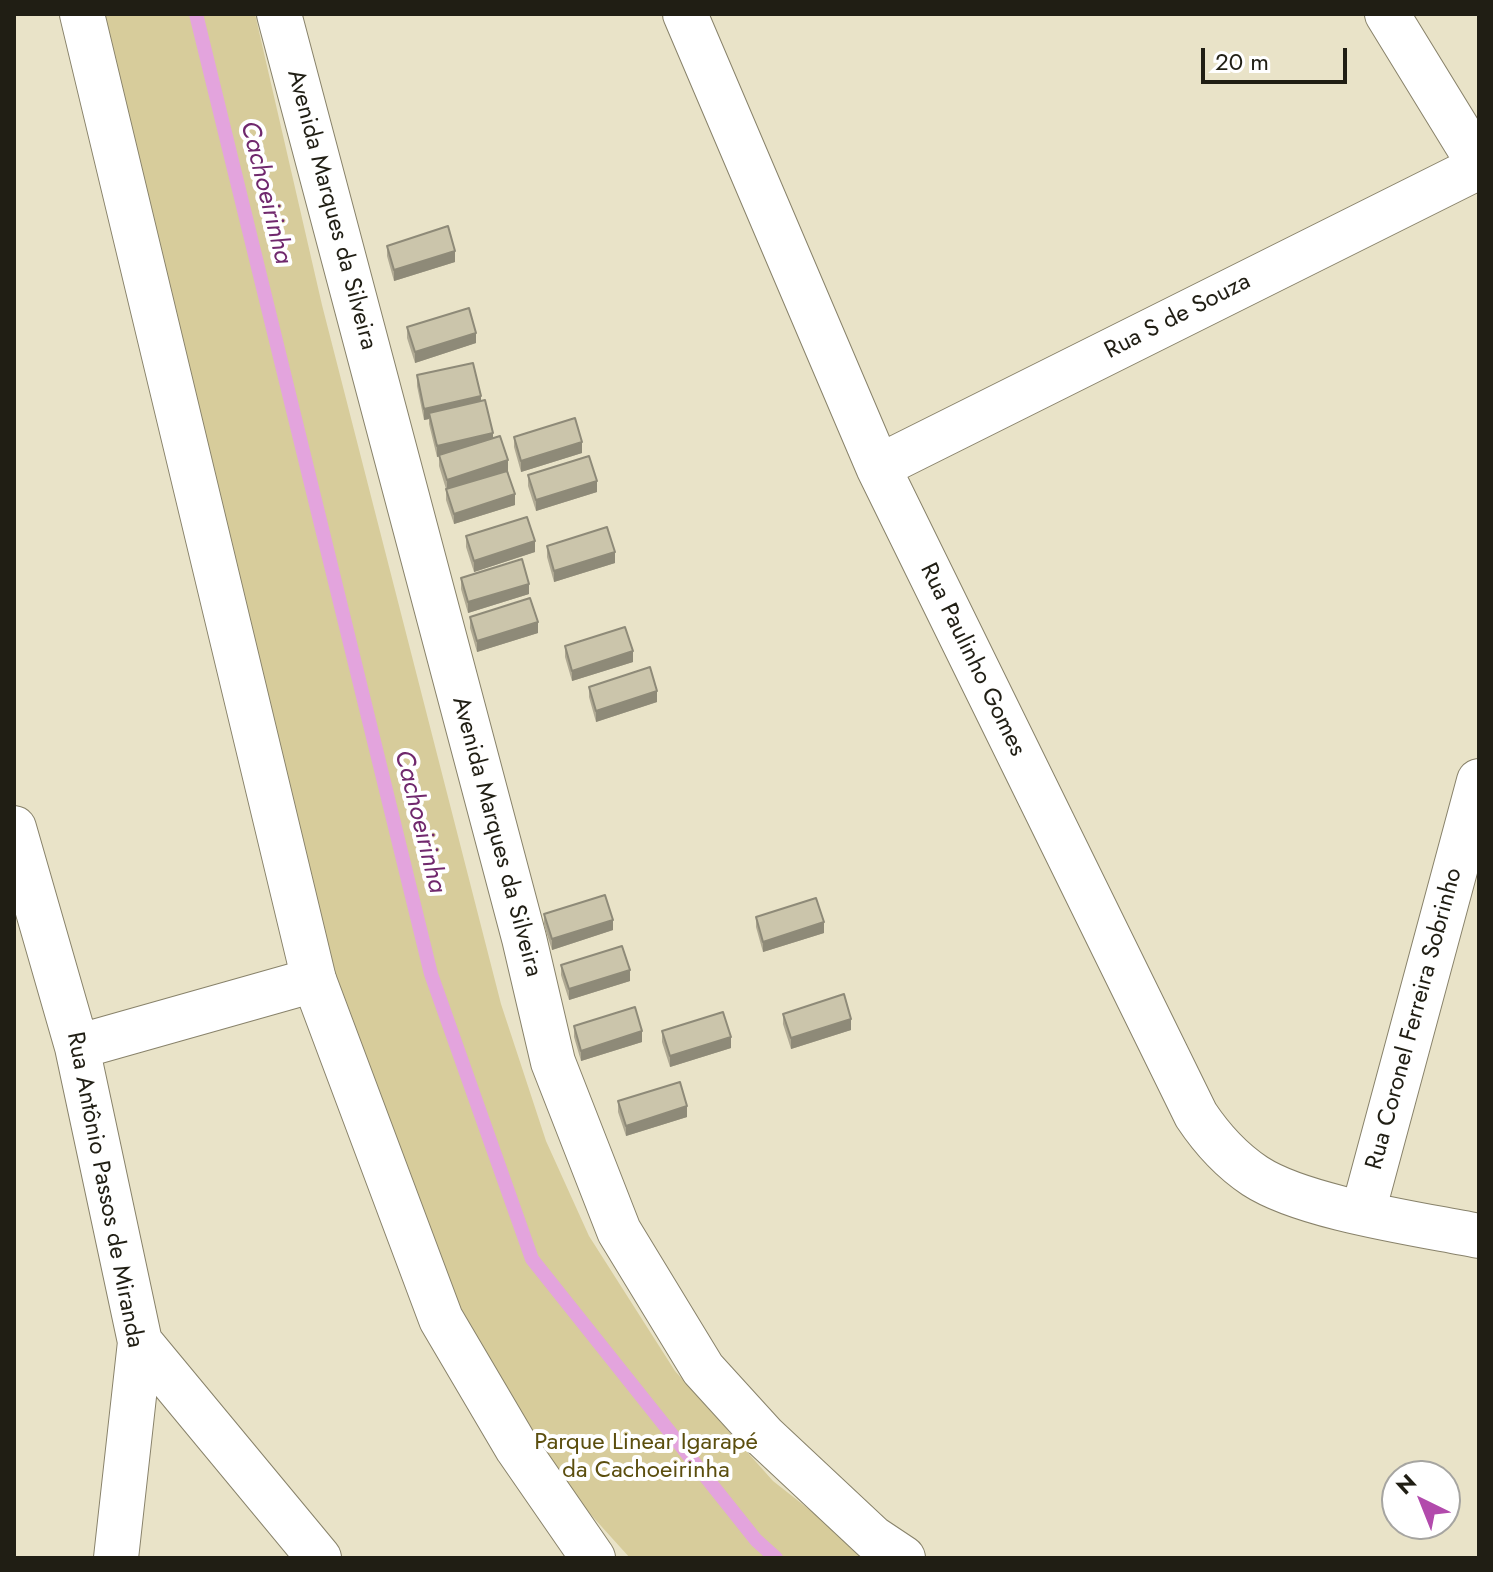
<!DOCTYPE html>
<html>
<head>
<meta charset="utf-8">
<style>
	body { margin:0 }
	#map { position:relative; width:1493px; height:1572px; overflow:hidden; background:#e9e3c8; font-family:Jost,sans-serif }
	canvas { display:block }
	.frame { position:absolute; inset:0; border:16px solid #201e14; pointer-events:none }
	.north { position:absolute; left:1381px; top:1460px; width:80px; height:80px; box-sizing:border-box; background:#fff; border:2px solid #a6a5a1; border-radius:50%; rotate:317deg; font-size:22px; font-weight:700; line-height:32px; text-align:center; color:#201e14 }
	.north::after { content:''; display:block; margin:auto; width:28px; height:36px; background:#b24aac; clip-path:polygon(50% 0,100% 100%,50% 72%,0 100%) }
	.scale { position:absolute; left:1201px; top:48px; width:146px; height:36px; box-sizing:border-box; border:4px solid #201e14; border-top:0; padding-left:10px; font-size:24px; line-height:28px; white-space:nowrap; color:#201e14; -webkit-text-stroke:6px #fff; paint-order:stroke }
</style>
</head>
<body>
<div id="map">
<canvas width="1493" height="1572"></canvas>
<div class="frame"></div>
<div class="north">N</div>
<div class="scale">20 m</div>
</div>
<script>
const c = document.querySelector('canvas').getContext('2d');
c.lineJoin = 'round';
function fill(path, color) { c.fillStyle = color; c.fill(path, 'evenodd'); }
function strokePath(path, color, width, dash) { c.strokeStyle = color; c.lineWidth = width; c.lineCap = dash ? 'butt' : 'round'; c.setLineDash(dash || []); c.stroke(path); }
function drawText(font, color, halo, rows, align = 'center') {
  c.font = font + ' Jost,sans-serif'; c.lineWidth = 8; c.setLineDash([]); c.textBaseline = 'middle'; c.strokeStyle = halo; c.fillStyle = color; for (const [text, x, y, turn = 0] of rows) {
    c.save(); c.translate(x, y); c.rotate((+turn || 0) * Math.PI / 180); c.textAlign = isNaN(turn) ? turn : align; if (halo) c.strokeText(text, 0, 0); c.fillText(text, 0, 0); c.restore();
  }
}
fill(new Path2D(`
	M 98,14 L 255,14 L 322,305 L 501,1004 L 546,1141 L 589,1236 L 675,1371 L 773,1481 L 871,1558 L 630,1558 L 564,1485 L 453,1305 L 363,1073 L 309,876 Z`), '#d7cc9b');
strokePath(new Path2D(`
	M 196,14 L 431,974 L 532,1259 L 756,1540 L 776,1558`), '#e3a4dd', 14);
const minor = new Path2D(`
	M 685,14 L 878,467 L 1196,1115 C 1212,1139 1231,1160 1255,1176 C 1304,1208 1419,1224 1479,1236
	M 1387,14 L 1479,164
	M 878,467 L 1479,167
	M 14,828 L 77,1047 L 140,1342 L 116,1558
	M 77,1047 L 314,980
	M 1363,1212 L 1479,781
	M 140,1342 L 319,1558`);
const tertiary = new Path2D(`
	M 82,14 L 314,980 L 441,1319 L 517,1448 L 593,1558
	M 279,14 L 524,938 L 553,1062 L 619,1231 L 703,1369 L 764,1436 L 873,1538 L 903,1558`);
strokePath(minor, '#88826a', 46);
strokePath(tertiary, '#88826a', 46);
strokePath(minor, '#fff', 44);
strokePath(tertiary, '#fff', 44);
fill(new Path2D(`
	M 387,246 L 455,262 L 394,281 L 387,256 Z
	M 407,327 L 476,343 L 415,363 L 407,338 Z
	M 417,375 L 481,401 L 493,438 L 508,471 L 515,505 L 454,524 L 446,500 L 446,489 L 439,466 L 439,456 L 437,457 L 429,424 L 429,419 L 424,420 L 417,386 Z
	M 514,437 L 582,453 L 521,472 L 514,447 Z
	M 528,475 L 597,492 L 536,511 L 528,486 Z
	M 466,536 L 535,552 L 474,572 L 466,547 Z
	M 547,546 L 615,563 L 554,582 L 547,557 Z
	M 461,578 L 529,594 L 468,613 L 461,589 Z
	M 470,617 L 538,633 L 477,652 L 470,628 Z
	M 565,646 L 633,662 L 572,681 L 565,657 Z
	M 589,687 L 657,702 L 596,722 L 589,697 Z
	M 544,914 L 613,930 L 552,950 L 544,925 Z
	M 756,917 L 824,933 L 763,952 L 756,927 Z
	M 561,965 L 630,981 L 569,1000 L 561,975 Z
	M 783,1014 L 851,1030 L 791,1049 L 783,1024 Z
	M 574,1026 L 642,1042 L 581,1061 L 574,1037 Z
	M 662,1031 L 731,1048 L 670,1067 L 662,1042 Z
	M 618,1101 L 687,1117 L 626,1136 L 618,1112 Z`), '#afa993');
fill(new Path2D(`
	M 455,251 L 455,262 L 394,281 L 394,270 Z
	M 476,333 L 476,343 L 415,363 L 415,352 Z
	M 481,396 L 481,407 L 429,413 L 429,419 L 424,420 L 424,409 Z
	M 493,433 L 493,444 L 437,457 L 437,446 Z
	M 582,442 L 582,453 L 521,472 L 521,461 Z
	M 508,460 L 508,471 L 447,490 L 447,480 Z
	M 597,481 L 597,492 L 536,511 L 536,500 Z
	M 515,494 L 515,505 L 454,524 L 454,514 Z
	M 535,541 L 535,552 L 474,572 L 474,561 Z
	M 615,552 L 615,563 L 554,582 L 554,571 Z
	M 529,584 L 529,594 L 468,613 L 468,602 Z
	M 538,622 L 538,633 L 477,652 L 477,641 Z
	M 633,651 L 633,662 L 572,681 L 572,671 Z
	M 657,691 L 657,702 L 596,722 L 596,711 Z
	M 613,920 L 613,930 L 552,950 L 552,939 Z
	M 824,922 L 824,933 L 763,952 L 763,942 Z
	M 630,970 L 630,981 L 569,1000 L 569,989 Z
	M 851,1019 L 851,1030 L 791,1049 L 791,1038 Z
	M 642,1031 L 642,1042 L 581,1061 L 581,1051 Z
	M 731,1037 L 731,1048 L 670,1067 L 670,1056 Z
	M 687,1106 L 687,1117 L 626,1136 L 626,1126 Z`), '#8e8a78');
const building = new Path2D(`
	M 448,226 L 455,251 L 394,270 L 387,246 Z
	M 469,308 L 476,333 L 415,352 L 407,327 Z
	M 473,363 L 481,396 L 424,409 L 417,375 Z
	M 485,400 L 493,433 L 437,446 L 429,413 Z
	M 575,418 L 582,442 L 521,461 L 514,437 Z
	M 500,436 L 508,460 L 447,480 L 439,455 Z
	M 589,456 L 597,481 L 536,500 L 528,475 Z
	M 507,471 L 515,494 L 454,514 L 446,489 Z
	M 527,517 L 535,541 L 474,561 L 466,536 Z
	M 607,527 L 615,552 L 554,571 L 547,546 Z
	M 522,559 L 529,584 L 468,602 L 461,578 Z
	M 530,598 L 538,622 L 477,641 L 470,617 Z
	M 625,627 L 633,651 L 572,671 L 565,646 Z
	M 650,667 L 657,691 L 596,711 L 589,687 Z
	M 605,895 L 613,920 L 552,939 L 544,914 Z
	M 816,898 L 824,922 L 763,942 L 756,917 Z
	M 622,946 L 630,970 L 569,989 L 561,965 Z
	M 844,994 L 851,1019 L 791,1038 L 783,1014 Z
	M 635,1007 L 642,1031 L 581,1051 L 574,1026 Z
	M 723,1012 L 731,1037 L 670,1056 L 662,1031 Z
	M 680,1082 L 687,1106 L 626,1126 L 618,1101 Z`);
fill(building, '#cbc5ab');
strokePath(building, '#8e8a78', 2);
drawText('24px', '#201e14', '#fff', [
	["Avenida Marques da Silveira",331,210,75],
	["Rua S de Souza",1178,317,-27],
	["Rua Paulinho Gomes",972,660,64],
	["Avenida Marques da Silveira",496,837,75],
	["Rua Coronel Ferreira Sobrinho",1415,1019,-75],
	["Rua Antônio Passos de Miranda",104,1190,79]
]);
drawText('24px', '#5b4e0e', '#fff', [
	["Parque Linear Igarapé",646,1443],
	["da Cachoeirinha",646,1471]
]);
drawText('italic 26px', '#70286d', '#fff', [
	["Cachoeirinha",265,193,76],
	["Cachoeirinha",419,822,76]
]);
</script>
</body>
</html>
